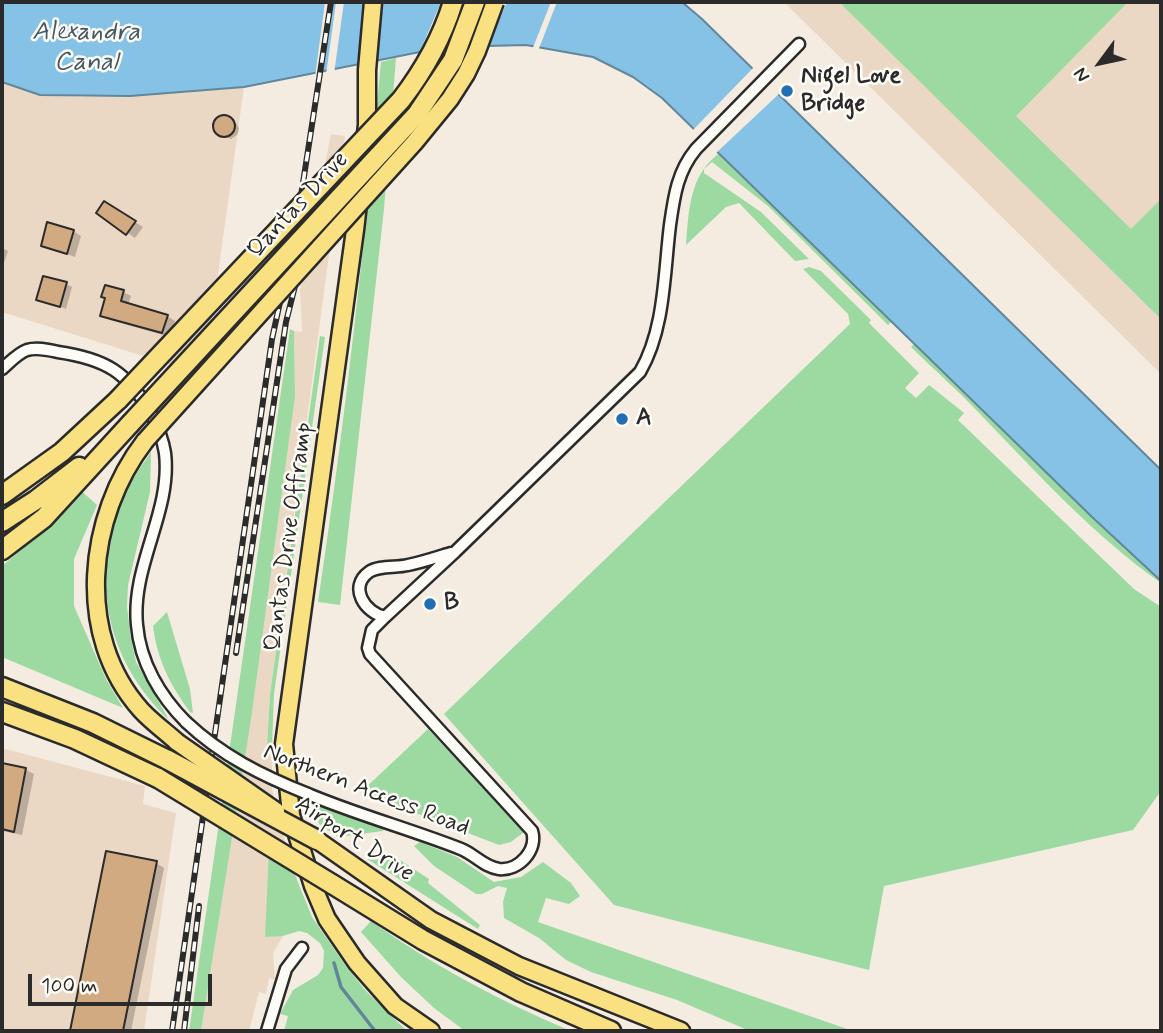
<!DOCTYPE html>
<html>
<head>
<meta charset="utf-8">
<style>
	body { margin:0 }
	#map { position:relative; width:1163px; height:1033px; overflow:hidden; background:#f4ece0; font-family:Mynerve,sans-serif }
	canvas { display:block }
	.frame { position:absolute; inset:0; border:4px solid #2b2b2b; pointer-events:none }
	.north { position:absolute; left:1065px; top:28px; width:70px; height:70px; -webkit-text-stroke:5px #fdfcf7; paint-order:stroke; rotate:237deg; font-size:19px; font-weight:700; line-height:28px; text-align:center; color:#2b2b2b }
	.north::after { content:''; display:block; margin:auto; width:24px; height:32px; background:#2b2b2b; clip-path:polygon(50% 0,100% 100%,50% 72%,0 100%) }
	.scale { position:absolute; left:28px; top:974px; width:184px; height:32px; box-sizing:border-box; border:4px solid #2b2b2b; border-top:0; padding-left:9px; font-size:21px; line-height:24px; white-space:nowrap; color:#2b2b2b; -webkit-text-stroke:5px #fdfcf7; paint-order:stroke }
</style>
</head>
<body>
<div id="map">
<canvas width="1163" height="1033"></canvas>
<div class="frame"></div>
<div class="north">N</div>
<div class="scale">100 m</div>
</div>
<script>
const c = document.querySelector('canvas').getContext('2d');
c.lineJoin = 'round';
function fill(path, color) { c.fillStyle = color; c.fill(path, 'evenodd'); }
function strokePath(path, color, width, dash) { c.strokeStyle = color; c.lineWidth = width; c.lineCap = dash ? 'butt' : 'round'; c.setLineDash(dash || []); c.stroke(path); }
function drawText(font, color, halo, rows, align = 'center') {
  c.font = font + ' Mynerve,sans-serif'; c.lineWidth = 5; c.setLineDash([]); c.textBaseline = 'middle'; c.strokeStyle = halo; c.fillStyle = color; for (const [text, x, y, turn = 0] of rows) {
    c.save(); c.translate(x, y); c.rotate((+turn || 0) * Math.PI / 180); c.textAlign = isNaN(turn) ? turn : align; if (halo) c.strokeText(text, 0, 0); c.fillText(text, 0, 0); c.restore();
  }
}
fill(new Path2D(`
	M 784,2 L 1161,2 L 1161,374 Z
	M 2,82 L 40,95 L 81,97 L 130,96 L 244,87 L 204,375 L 2,312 Z
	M 331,134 L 345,136 L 270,694 L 267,745 L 272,747 L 272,789 L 291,865 L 268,910 L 265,936 L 283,936 L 273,953 L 275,980 L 269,978 L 266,994 L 259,992 L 249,1031 L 201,1031 L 251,720 L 295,397 L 294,331 L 302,332 L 300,290 Z
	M 2,748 L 145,786 L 143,804 L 176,813 L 144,1031 L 2,1031 Z`), '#ead8c4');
fill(new Path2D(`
	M 839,2 L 1128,2 L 1016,116 L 1131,229 L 1161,199 L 1161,319 Z
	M 396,58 L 384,209 L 340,605 L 318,602 C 345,422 365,243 381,62 Z
	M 721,152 L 891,322 L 888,325 L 768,206 L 712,162 L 704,169 L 704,173 L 761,212 L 809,259 L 795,261 L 739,203 L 726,207 L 686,245 C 689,210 689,174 721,152 Z
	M 809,267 L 821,271 L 871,320 L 869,323 L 919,373 L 905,388 L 916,398 L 929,385 L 964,413 L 958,420 L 1134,589 L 1161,607 L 1161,791 L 1133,830 L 884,886 L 869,970 L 614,905 L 444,714 L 850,324 L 848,314 L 803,269 Z
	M 290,329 L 294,331 L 295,397 L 251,720 L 201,1031 L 189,1031 Z
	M 320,336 L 325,337 L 274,694 L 272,747 L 267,746 L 270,694 Z
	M 914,344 L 1091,516 L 1161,581 L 1161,583 C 1094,536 1037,473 981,415 C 959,391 934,370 911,347 Z
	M 151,452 L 150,492 L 128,585 L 127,607 L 131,639 L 136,662 L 169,720 C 104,658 89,575 125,493 C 132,479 142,465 151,452 Z
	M 77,487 L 97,505 L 74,559 L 74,606 L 106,679 L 123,708 L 2,657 L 2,566 L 21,550 Z
	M 167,612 L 190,689 L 193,713 L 190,712 C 170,685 157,659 153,626 Z
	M 428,729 L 524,832 L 511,842 L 499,845 L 361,792 Z
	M 314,804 L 384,829 L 383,831 L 338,837 L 319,824 Z
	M 420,842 L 457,857 L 494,882 L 521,877 L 543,862 L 571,883 L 580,896 L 569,904 L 546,898 L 538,922 L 853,1031 L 750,1031 L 677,1000 L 591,972 L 566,960 L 539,938 L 504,918 L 503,902 L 507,888 L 498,886 L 482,894 L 476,894 L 434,866 L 414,846 Z
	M 269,850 L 291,865 L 312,917 L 348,969 L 366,991 L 407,1031 L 284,1031 L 288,1016 L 280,1014 L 293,990 L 318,975 L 323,968 L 324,951 L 320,943 L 307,933 L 299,931 L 283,936 L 265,937 Z
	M 367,859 L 400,860 L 429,879 L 428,883 L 480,925 L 478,929 Z
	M 371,921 C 434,966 500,1001 571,1031 L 465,1031 L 434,1008 L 401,977 L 361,932 Z`), '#9ddaa2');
const water = new Path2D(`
	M 2,2 L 682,2 L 702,19 L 1161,470 L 1161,581 L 1091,516 L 662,98 L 633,77 L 593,57 L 526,45 L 445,47 L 244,87 L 130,96 L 40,95 L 2,82 Z`);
fill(water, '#86c2e5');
strokePath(water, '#62869b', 2);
fill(new Path2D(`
	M 325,2 L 333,2 L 322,76 L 315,77 Z
	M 336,2 L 344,2 L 334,74 L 326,75 Z
	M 441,2 L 507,2 L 487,49 L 446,51 L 418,56 Z
	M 551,2 L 557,2 L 538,51 L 532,50 Z
	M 755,66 L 781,92 L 715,154 L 692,131 Z`), '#f4ece0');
fill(new Path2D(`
	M 225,117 L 236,123 L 239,128 L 238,134 L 231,139 L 217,132 L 215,127 L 216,121 Z
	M 105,204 L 143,227 L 135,238 L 99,213 Z
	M 73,231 L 81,236 L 75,257 L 43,246 Z
	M 2,248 L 8,251 L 3,266 L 2,266 Z
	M 66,284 L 72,287 L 66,309 L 39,299 Z
	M 123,292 L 131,296 L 128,305 L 167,316 L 175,321 L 170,337 L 110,320 L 102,316 Z
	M 2,765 L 26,770 L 34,774 L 22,835 L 2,831 Z
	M 107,853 L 156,863 L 164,868 L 131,1031 L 72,1031 Z`), '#0003');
strokePath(new Path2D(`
	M 334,963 L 341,987 L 375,1031`), '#62869b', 3.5);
const building = new Path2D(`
	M213 126a11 11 0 1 1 22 0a11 11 0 1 1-22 0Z
	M 104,201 L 136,221 L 126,235 L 96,213 Z
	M 47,222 L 74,230 L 67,254 L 41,246 Z
	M 43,276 L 67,282 L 60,307 L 36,300 Z
	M 105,285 L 124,290 L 121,301 L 168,315 L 162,333 L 100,316 L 105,298 L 101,297 Z
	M 2,763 L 26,768 L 14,832 L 2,829 Z
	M 106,851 L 157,861 L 123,1031 L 70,1031 Z`);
fill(building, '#d1aa82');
strokePath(building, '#2b2b2b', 2);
const minor = new Path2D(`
	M 2,369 C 9,363 18,353 27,350 C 37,347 49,350 58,352 C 106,359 127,372 151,413 C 157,425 163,440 165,453 C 172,512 131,565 137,625 C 140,662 160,696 186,722
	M 385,617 C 365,613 348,587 369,572 C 379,565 396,568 408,565 C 423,562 437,557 451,553
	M 308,794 C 358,815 410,829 461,849 C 474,854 484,867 499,869 C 519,871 538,850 532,831 L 370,654 L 368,648 L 372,630 L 385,617 L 455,552 L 640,372 C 665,329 664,273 670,225 C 674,197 677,172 696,149 L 799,44
	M 267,1031 L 286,969 L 302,948`);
const trunk = new Path2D(`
	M 373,2 L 367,70 L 367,125 L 355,230 L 284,744 L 291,815 L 313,886 L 327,919 L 357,963 L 395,1006 L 431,1031
	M 145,441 C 87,516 74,635 141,710 C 152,722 166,732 177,742
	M 317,840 L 431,920 L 519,966 L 681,1031`);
const motorway = new Path2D(`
	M 2,495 L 62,452 L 118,400
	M 2,522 L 36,500 L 79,467
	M 2,550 L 44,518 L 130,424
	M 2,687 L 93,723 L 168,760
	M 2,712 L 75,739 L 158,778
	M 332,884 L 423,940 L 521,992 L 611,1031`);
strokePath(minor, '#2b2b2b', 15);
strokePath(trunk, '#2b2b2b', 21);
strokePath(motorway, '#2b2b2b', 23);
strokePath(minor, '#fdfcf7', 10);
strokePath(trunk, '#f9e181', 16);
strokePath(motorway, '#f9e181', 18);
const rail = new Path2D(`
	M 236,653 L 286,322 L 298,274 L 306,225
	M 172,1031 L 272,339 L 296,228 L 331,2
	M 184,1031 L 199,906`);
strokePath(rail, '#2b2b2b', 6);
strokePath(rail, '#fdfcf7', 3.5, [10]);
const minorBridge = new Path2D(`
	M 186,722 C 222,756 263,776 308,794`);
const trunkBridge = new Path2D(`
	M 145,441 L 414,143 L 450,99 L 466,74 L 477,51 L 495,2
	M 177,742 L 276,811`);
const motorwayBridge = new Path2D(`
	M 118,400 L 401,100 C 424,70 442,38 453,2
	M 130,424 L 417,114 L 453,60 L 475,2
	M 168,760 L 317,840
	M 158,778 L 332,884`);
strokePath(minorBridge, '#2b2b2b', 15, []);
strokePath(trunkBridge, '#2b2b2b', 21, []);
strokePath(motorwayBridge, '#2b2b2b', 23, []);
strokePath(minorBridge, '#fdfcf7', 10);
strokePath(trunkBridge, '#f9e181', 16);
strokePath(motorwayBridge, '#f9e181', 18);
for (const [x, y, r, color] of [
	[787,91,7,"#1f6fb2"],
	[622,419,7,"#1f6fb2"],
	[430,604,7,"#1f6fb2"]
]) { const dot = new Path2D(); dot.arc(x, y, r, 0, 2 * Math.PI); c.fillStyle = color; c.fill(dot); strokePath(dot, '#fdfcf7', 2.5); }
drawText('bold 24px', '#2b2b2b', '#fdfcf7', [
	["Nigel Love",801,77],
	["Bridge",801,105],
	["A",636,419],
	["B",444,604]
], 'left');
drawText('24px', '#2b2b2b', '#fdfcf7', [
	["Qantas Drive",299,206,-47],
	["Qantas Drive Offramp",290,537,-82],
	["Northern Access Road",366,791,21],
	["Airport Drive",354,840,33]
]);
drawText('italic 26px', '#465863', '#fdfcf7', [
	["Alexandra",86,34],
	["Canal",86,64]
]);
</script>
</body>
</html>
